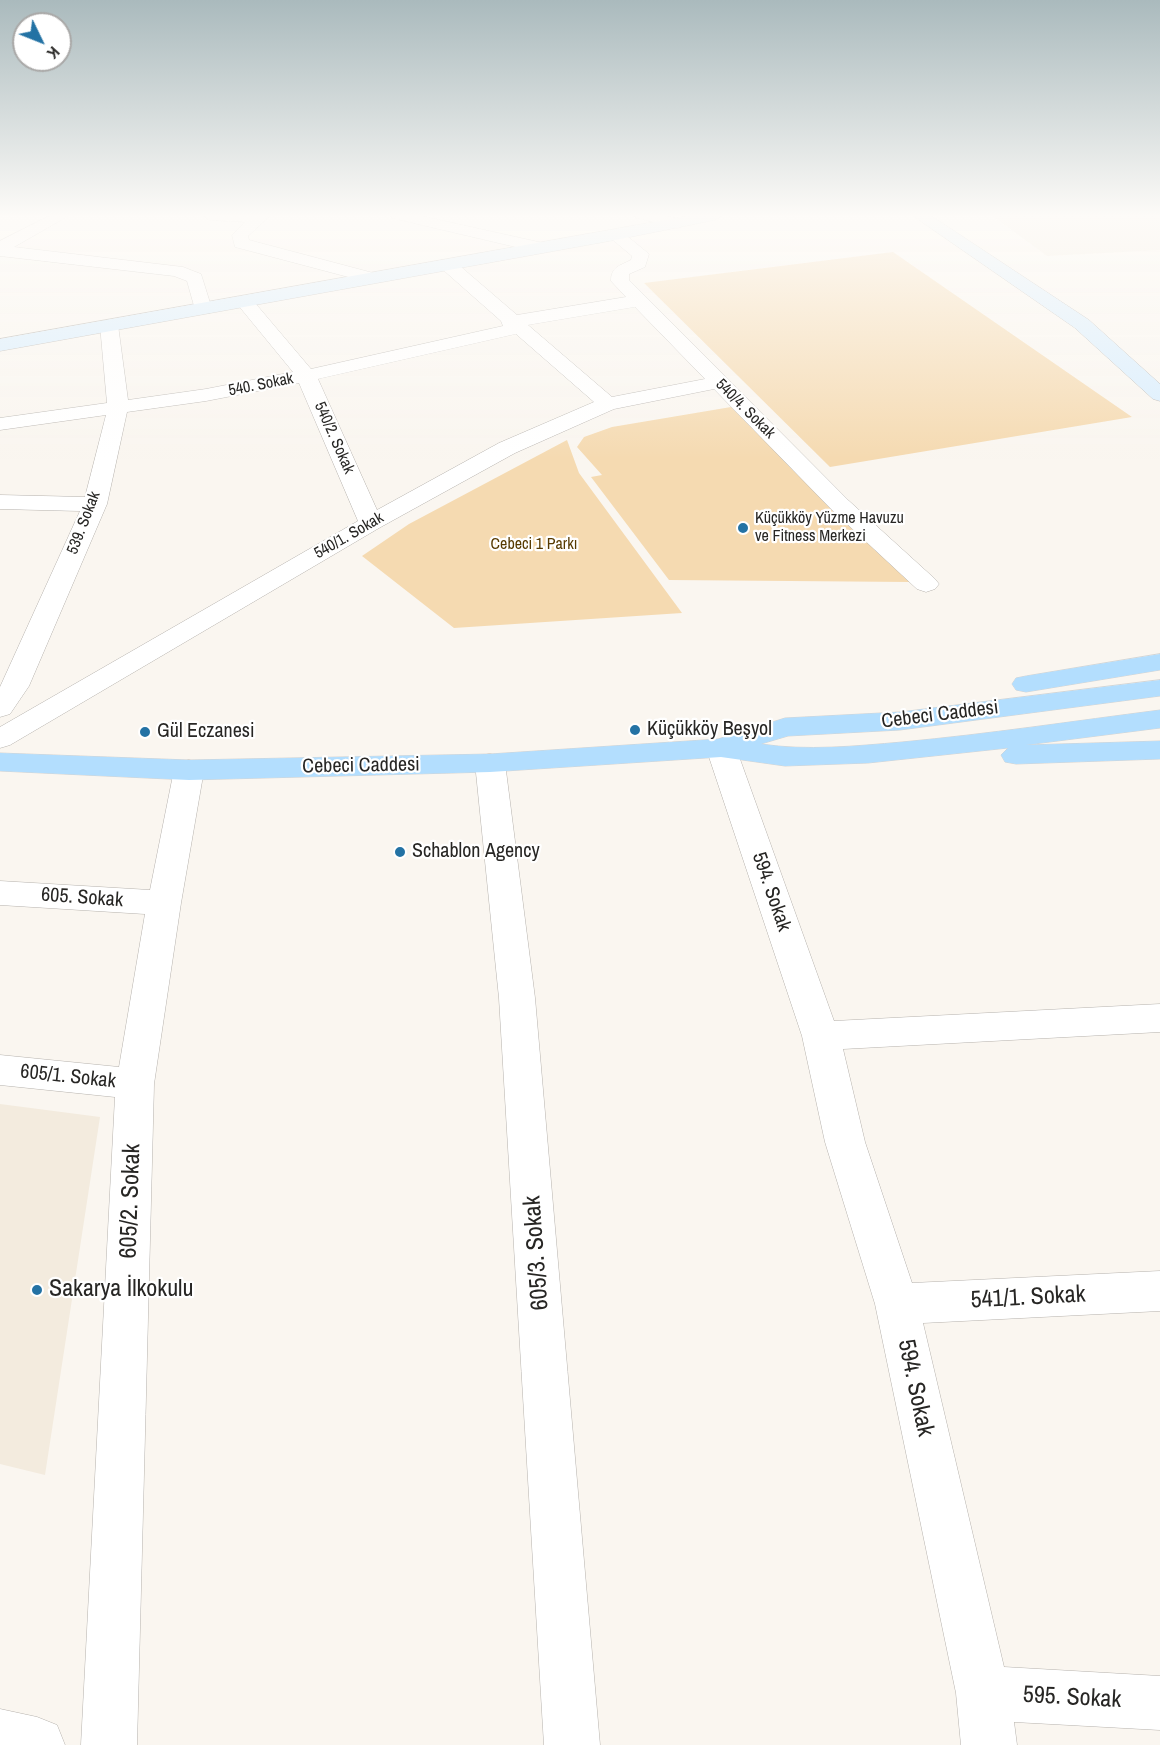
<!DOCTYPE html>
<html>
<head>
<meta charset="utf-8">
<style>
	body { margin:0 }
	#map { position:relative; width:1160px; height:1745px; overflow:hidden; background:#faf6f0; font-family:"Archivo Narrow",sans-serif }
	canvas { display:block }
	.north { position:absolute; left:12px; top:12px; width:60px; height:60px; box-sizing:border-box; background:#fff; border:2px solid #a9a8a7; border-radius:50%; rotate:133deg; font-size:16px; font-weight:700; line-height:24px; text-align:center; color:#272624 }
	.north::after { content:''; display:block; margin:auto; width:21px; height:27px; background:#2372a4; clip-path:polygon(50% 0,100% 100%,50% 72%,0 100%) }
</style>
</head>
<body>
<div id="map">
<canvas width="1160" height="1745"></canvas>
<div class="north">K</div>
</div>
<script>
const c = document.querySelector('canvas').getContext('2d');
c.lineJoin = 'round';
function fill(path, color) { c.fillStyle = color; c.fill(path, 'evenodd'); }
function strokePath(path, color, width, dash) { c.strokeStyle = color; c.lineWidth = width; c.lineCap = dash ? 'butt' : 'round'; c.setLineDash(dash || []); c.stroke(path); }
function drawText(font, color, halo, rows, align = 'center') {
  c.font = font + ' "Archivo Narrow",sans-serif'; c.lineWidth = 4.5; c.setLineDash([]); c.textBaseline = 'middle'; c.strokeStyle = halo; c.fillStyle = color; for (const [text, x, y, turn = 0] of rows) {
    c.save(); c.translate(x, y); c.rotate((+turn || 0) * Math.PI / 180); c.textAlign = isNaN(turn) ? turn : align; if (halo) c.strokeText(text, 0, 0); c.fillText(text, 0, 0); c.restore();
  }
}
fill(new Path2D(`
	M 991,215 L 1160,215 L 1160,250 L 1047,256 Z
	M 0,1104 L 100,1117 L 45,1475 L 0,1464 Z`), '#f3ebde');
fill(new Path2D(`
	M 893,252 L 1132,417 L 830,467 L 644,283 Z
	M 731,407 L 910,582 L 669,580 L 591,477 L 602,475 L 577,447 L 584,437 L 612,427 Z
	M 567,440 L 579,473 L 682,613 L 454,628 L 362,556 L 409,524 Z`), '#f5dab1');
const minor = new Path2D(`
	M 51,215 L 70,215 L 14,247 L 183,267 L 201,274 L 212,309 L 210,313 L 196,313 L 187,281 L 174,276 L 0,256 L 0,241 Z
	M 202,215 L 271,215 L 248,236 L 249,240 L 377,274 L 380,278 L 377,282 L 371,283 L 235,247 L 232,235 L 245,222 L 210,220 Z
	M 390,215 L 417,215 L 543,243 L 545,247 L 537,252 L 392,218 Z
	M 634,215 L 662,215 L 684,220 L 686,223 L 678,228 L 636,218 Z
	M 615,230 L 621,231 L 649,254 L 645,267 L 629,274 L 629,280 L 848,500 L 935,579 L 939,584 L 935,589 L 926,592 L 917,589 L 832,510 L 714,389 L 614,409 L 515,453 L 379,528 L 10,745 L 0,748 L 0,727 L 358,521 L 299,383 L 206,401 L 127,412 L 107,504 L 29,686 L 10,714 L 0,717 L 0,687 L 80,511 L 0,509 L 0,495 L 85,497 L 106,415 L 0,430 L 0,418 L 107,403 L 100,325 L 102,321 L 116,321 L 118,325 L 128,400 L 206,389 L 293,372 L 238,305 L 235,301 L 238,297 L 250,297 L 311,369 L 503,326 L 501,321 L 441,268 L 438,264 L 441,260 L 453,260 L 517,315 L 626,297 L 611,281 C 611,267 619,266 631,260 L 632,256 L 607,235 ZM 635,307 L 705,379 L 612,397 L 528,325 ZM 516,334 L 594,402 L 499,443 L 377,510 L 318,379 Z
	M 721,739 L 732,742 L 736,748 L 834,1021 L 1160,1004 L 1160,1032 L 843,1049 L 865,1142 L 912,1283 L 1160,1271 L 1160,1311 L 923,1323 L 1004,1667 L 1160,1676 L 1160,1730 L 1014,1722 L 1017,1745 L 961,1745 L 956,1693 L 875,1304 L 825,1142 L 802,1036 L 706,748 L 710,742 Z
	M 490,754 L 501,756 L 505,763 L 535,998 L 600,1745 L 544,1745 L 499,998 L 475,763 L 479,756 Z
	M 189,760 L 200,763 L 204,770 L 181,903 L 154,1084 L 137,1745 L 81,1745 L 115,1097 L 0,1085 L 0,1055 L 119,1067 L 145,914 L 0,905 L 0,881 L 150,890 L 174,770 L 178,763 Z
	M 0,1709 L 37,1717 L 57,1725 L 65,1745 L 0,1745 Z`);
const secondary = new Path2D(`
	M 693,215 L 723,215 L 715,220 L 615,240 L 0,351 L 0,339 Z
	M 912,215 L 930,215 L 1089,320 L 1160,384 L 1160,401 L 1153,399 L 1075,328 Z`);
const primary = new Path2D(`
	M 1160,654 L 1160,670 L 1026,692 L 1016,690 L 1012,684 L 1016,678 L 1026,676 Z
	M 1160,680 L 1160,696 L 900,730 L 788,736 L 761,744 C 807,751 856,746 902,742 C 988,734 1074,721 1160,710 L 1160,728 L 1026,745 L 1160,741 L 1160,759 L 1016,764 L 1005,762 L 1001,755 L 1008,748 L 868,763 L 785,766 L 721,757 L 490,772 L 189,780 L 0,771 L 0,753 L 189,760 L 490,754 L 718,739 L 785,718 L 900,712 Z`);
strokePath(minor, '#b6b2ad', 1);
strokePath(secondary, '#b6b2ad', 1);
strokePath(primary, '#d4d4d3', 1);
fill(minor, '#fff');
fill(secondary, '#d9eefe');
fill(primary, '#b3defe');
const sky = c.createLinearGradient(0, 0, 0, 459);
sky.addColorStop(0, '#aababd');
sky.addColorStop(0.47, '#fdfbf8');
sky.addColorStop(1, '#fdfbf800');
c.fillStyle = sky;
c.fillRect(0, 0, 1160, 459);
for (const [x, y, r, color] of [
	[743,528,6,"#2372a4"],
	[635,730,6,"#2372a4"],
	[145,732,6,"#2372a4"],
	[400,852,6,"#2372a4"],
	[37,1290,6,"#2372a4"]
]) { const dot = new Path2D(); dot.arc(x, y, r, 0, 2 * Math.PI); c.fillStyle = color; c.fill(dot); strokePath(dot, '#fff', 2); }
drawText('16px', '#272624', '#fff', [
	["540. Sokak",261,385,-11],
	["540/4. Sokak",745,409,45],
	["540/2. Sokak",334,438,66],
	["539. Sokak",84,523,-69],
	["540/1. Sokak",349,536,-30]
]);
drawText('16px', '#272624', '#fff', [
	["Küçükköy Yüzme Havuzu",755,519],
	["ve Fitness Merkezi",755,537]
], 'left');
drawText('16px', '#573a00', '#fff', [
	["Cebeci 1 Parkı",534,545]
]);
drawText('20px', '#272624', '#fff', [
	["Cebeci Caddesi",940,715,-7],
	["Cebeci Caddesi",361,766,-1],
	["594. Sokak",771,892,71],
	["605. Sokak",82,898,4],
	["605/1. Sokak",68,1077,6]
]);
drawText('20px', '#272624', '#fff', [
	["Küçükköy Beşyol",647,730],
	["Gül Eczanesi",157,732],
	["Schablon Agency",412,852]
], 'left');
drawText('24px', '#272624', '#fff', [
	["605/2. Sokak",131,1201,-88],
	["605/3. Sokak",537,1253,-94],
	["541/1. Sokak",1028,1298,-3],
	["594. Sokak",915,1388,78],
	["595. Sokak",1072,1698,3]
]);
drawText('24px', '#272624', '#fff', [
	["Sakarya İlkokulu",49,1290]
], 'left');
</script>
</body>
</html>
